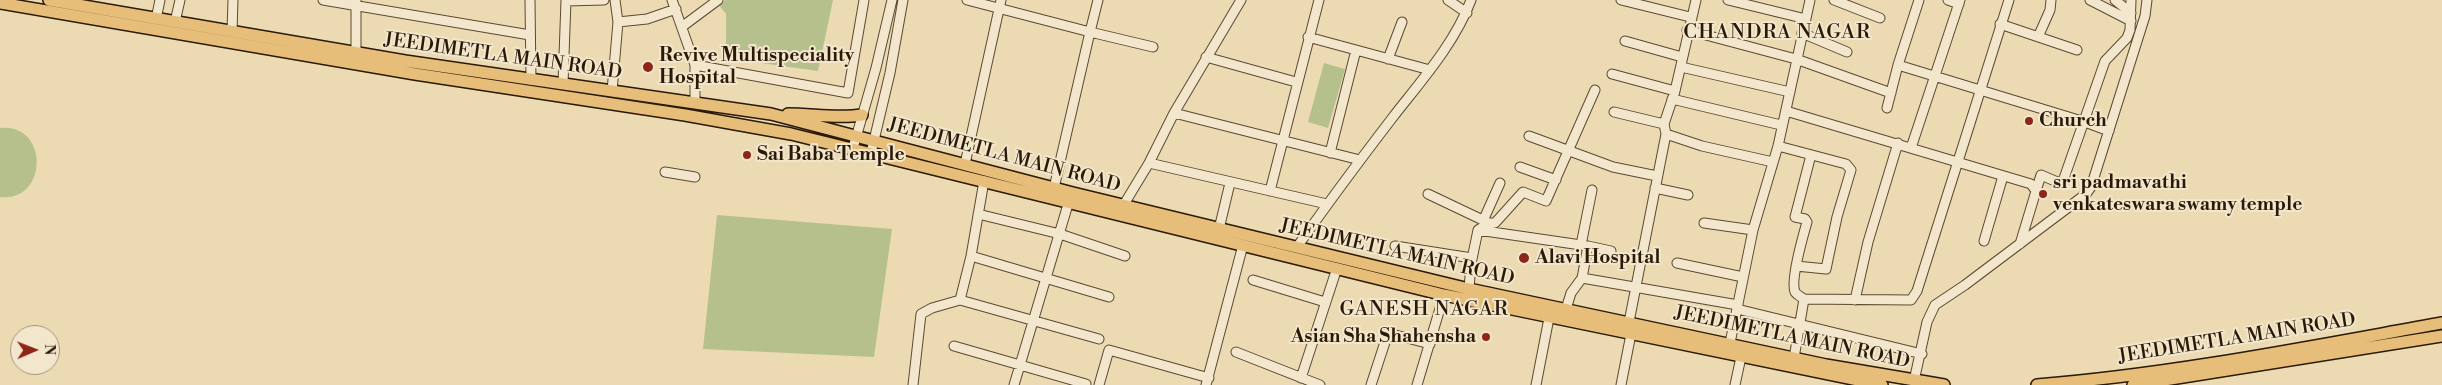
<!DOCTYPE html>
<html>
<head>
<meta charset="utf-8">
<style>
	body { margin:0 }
	#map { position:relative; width:2442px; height:385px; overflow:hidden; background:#ebdab2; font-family:"Libre Bodoni",serif }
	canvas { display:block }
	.north { position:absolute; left:10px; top:325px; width:50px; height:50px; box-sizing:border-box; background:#f2e7cd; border:1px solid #a2957e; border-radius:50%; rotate:89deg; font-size:14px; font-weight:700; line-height:20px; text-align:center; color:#2b1907 }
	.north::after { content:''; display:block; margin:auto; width:18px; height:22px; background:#8f2418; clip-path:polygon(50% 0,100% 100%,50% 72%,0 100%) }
</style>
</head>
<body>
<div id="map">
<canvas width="2442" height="385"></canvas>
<div class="north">N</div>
</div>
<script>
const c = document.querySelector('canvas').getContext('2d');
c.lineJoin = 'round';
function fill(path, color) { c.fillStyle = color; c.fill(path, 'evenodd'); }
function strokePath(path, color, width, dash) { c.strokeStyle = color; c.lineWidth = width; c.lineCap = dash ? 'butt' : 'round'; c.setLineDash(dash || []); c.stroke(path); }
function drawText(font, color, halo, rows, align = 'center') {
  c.font = font + ' "Libre Bodoni",serif'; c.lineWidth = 4; c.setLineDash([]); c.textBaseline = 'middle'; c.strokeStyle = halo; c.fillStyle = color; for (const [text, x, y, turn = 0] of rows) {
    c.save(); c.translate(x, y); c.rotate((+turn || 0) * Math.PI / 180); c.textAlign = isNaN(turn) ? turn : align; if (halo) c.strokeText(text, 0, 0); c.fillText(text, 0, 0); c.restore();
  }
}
fill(new Path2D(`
	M 726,0 L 833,0 L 818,71 L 726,58 L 726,14 L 718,4 Z
	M 1324,63 L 1345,69 L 1328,128 L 1308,122 Z
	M 0,128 C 50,123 48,203 0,197 Z
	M 717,215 L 892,229 L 874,357 L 703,349 Z`), '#b6c08d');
const minor = new Path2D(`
	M 323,0 L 530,35
	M 356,0 L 356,52
	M 530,0 L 531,80
	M 672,0 L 695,65 L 695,103
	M 967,0 L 1090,32 L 1098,0
	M 1241,0 L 1174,113 L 1149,163 L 1327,204
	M 1448,0 L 1467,13
	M 1621,0 L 1690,17
	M 1728,0 L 1806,19
	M 1834,0 L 1880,18
	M 1948,0 L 1959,4
	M 2090,0 L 2131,21
	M 2115,0 L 2131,13
	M 566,1 L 604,0
	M 156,19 L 160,0
	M 175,22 L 180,0
	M 618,22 L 647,19 L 676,9
	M 2000,24 L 2077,50
	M 683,26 L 718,0
	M 1687,30 L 1796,59 L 1891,93
	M 232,31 L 233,0
	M 1802,33 L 1847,52
	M 1308,37 L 1430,70
	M 2038,37 L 2050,10 L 2051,0
	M 1625,41 L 1682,57
	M 1206,57 L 1296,82
	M 1388,59 L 1402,22
	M 695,65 L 848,93 L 864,0
	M 1898,65 L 2085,122 L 2109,131
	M 1681,67 L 1790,92
	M 1612,74 L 1675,91
	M 563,84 L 566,0
	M 612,91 L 618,22 L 615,0
	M 1672,99 L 1781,125
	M 1887,108 L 1898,65 L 1919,0
	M 1786,111 L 2031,184 L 2036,191 L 2020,244
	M 1614,112 L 1664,124
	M 1174,113 L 1360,160
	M 1666,134 L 1702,146 L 1773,162
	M 1529,136 L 1613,167 L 1657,176
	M 1778,146 L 1846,164 L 1851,170 L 1837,217 L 1826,269 L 1796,266
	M 853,148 L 876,68 L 892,0
	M 1911,148 L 1960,0
	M 871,153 L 890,73 L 903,0
	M 1330,153 L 1356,50
	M 965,164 L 1001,0
	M 1520,167 L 1556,180
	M 665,172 L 695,177
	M 1054,188 L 1090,32 L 1153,47
	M 1655,188 L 1688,195
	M 1270,191 L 1319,0
	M 2036,191 L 2041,175 L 2062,184 L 2105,61 L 2127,38 L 2130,30 L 2131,0
	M 1428,194 L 1489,223
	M 1123,206 L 1149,163
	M 978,214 L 1060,234 L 1125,256
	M 1483,221 L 1500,183
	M 1704,223 L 1753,230
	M 1219,229 L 1230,183
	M 1478,230 L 1588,246
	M 1984,241 L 2003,176
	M 1581,245 L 1592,190
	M 1395,246 L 1472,258
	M 1297,247 C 1328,203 1360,160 1393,117 C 1421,81 1455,43 1471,0
	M 971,256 L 1109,297
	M 1677,263 L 1743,277
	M 1582,278 L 1738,305
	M 1253,280 L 1325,302
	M 1469,289 L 1471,264 L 1478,230 L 1489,223 L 1495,223 L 1523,192 L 1546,201 L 1595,90
	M 1804,299 L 1911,300 L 1917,291 L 2009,0
	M 960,300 L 1099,339
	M 1855,300 L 1868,242 L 1898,143
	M 1566,309 L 1571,293 L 1582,278 L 1588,246 L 1611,251
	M 1737,309 L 1922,354
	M 1629,322 L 1666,134 L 1664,124 L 1675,91 L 1696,0
	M 1730,343 L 1753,230 L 1778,146 L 1810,0
	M 954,346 L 1086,384
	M 1236,352 L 1320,385
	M 1794,358 L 1804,299 C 1801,297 1797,295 1795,292 C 1790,280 1803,236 1807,222 L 1805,219 L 1795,217 L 1811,155
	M 1301,378 L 1337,268
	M 1914,381 L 1927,322 L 1935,305 L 1965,285 L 2086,194 L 2091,187 L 2145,16 L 2147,0
	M 913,385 L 921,314 L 932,308 L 960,300 L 971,256 L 984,181
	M 1014,385 L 1069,201
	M 1099,385 L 1109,350 L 1209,378
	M 1206,385 L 1243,245
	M 1371,385 L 1388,333 L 1430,344
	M 1417,385 L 1444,295
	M 1536,385 L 1549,318
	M 1621,385 L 1631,334
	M 1735,385 L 1741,357`);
const major = new Path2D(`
	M 49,0 L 405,61 L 771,114 L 1073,193 L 1469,289 L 1826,365 L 1944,385
	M 0,3 L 415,74 L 685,115 L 791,134 L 1444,295 L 1882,385
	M 788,114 C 813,114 837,119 862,115
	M 2037,385 C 2173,374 2308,347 2442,323
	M 2133,385 L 2442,336`);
strokePath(minor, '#5b4932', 11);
strokePath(major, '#2b1907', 14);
strokePath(minor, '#f2e7cd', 9);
strokePath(major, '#e6bd79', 11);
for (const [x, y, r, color] of [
	[648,67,6,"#8f2418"],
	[2029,121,5,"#8f2418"],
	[747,155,5,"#8f2418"],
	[2043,194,5,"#8f2418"],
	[1524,258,6,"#8f2418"],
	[1486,337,5,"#8f2418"]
]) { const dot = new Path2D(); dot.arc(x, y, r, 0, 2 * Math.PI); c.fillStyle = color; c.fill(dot); strokePath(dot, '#f2e7cd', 2); }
drawText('bold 19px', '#2b1907', '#f2e7cd', [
	["Revive Multispeciality",659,56],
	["Hospital",659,78],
	["Church",2039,121],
	["Sai Baba Temple",757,155],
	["sri padmavathi",2053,183],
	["venkateswara swamy temple",2053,205],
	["Alavi Hospital",1535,258],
	["Asian Sha Shahensha",1476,337,"right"]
], 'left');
drawText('19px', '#2b1907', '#f2e7cd', [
	["JEEDIMETLA MAIN ROAD",503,57,8],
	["JEEDIMETLA MAIN ROAD",1004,156,15],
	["JEEDIMETLA MAIN ROAD",1397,253,13],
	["JEEDIMETLA MAIN ROAD",1792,338,12],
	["JEEDIMETLA MAIN ROAD",2237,339,-9]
]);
c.letterSpacing = '1px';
drawText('20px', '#2b1907', '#f2e7cd', [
	["CHANDRA NAGAR",1777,33],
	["GANESH NAGAR",1424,310]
]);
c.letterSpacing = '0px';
</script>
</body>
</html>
